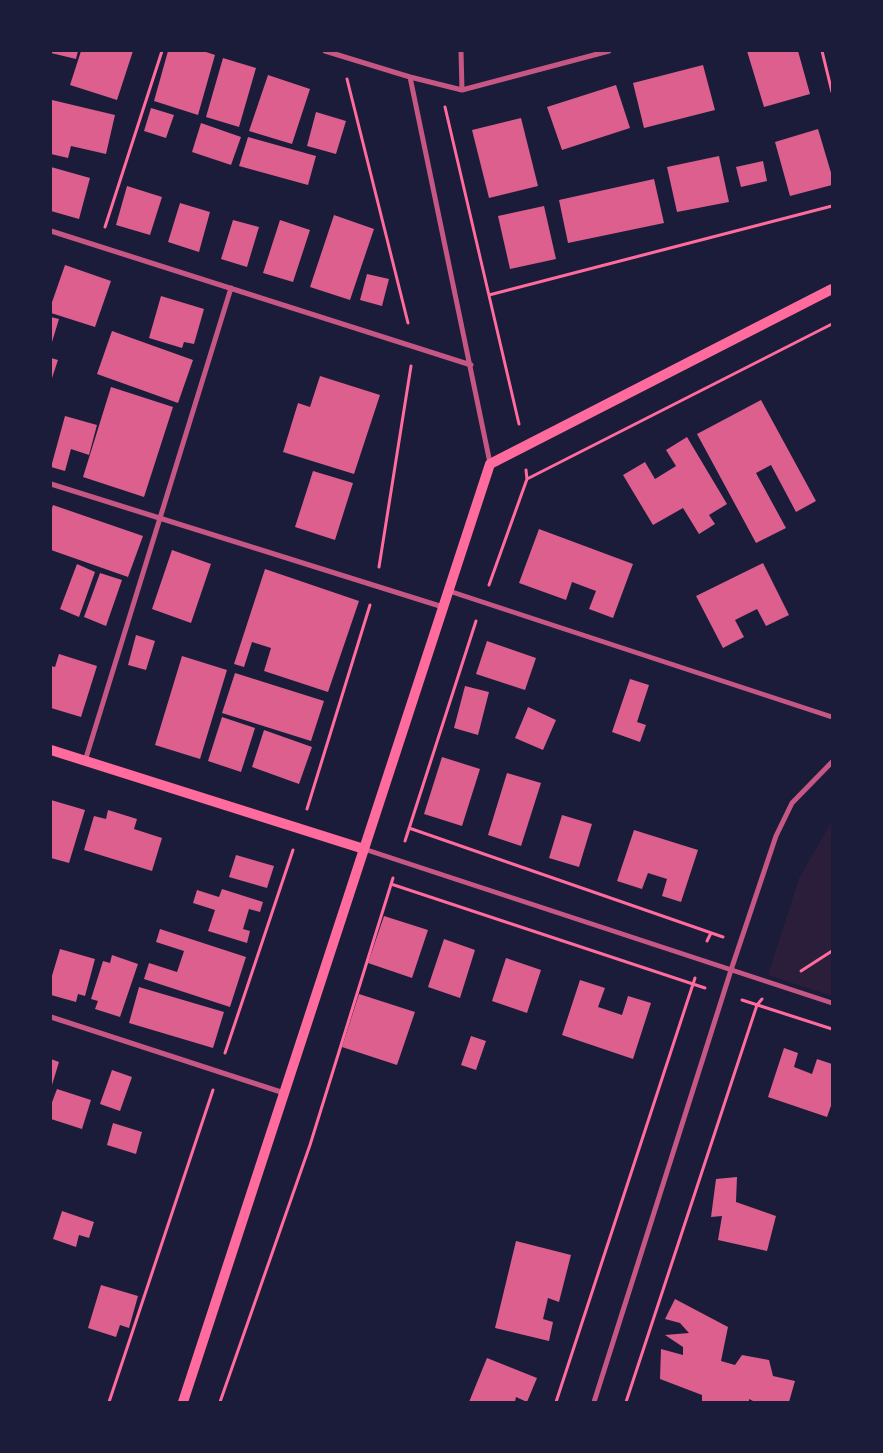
<!DOCTYPE html>
<html>
<head>
<meta charset="utf-8">
<style>
	body { margin:0 }
	#map { position:relative; width:883px; height:1453px; overflow:hidden; background:#1b1b3a; font-family:"DejaVu Sans",sans-serif }
	canvas { display:block }
	.frame { position:absolute; inset:0; border:52px solid #1b1b3a; pointer-events:none }
</style>
</head>
<body>
<div id="map">
<canvas width="883" height="1453"></canvas>
<div class="frame"></div>
</div>
<script>
const c = document.querySelector('canvas').getContext('2d');
c.lineJoin = 'round';
function fill(path, color) { c.fillStyle = color; c.fill(path, 'evenodd'); }
function strokePath(path, color, width, dash) { c.strokeStyle = color; c.lineWidth = width; c.lineCap = dash ? 'butt' : 'round'; c.setLineDash(dash || []); c.stroke(path); }
fill(new Path2D(`
	M 832,821 L 832,996 L 768,975 L 799,878 Z`), '#2a1e3b');
fill(new Path2D(`
	M 51,51 L 78,51 L 76,59 L 51,53 Z
	M 81,51 L 133,51 L 117,100 L 70,85 Z
	M 168,51 L 203,51 L 215,55 L 198,115 L 154,101 Z
	M 747,51 L 798,51 L 810,94 L 764,107 Z
	M 223,58 L 256,68 L 239,127 L 206,117 Z
	M 703,65 L 715,110 L 644,128 L 633,83 Z
	M 268,75 L 310,89 L 292,144 L 249,131 Z
	M 616,85 L 630,128 L 562,150 L 547,107 Z
	M 52,100 L 115,115 L 106,154 L 71,146 L 68,158 L 51,154 Z
	M 151,108 L 174,115 L 166,138 L 144,131 Z
	M 316,112 L 346,121 L 336,154 L 307,146 Z
	M 521,118 L 538,186 L 489,198 L 472,130 Z
	M 201,123 L 241,137 L 231,165 L 192,152 Z
	M 818,129 L 832,176 L 832,185 L 790,196 L 775,142 Z
	M 248,137 L 316,156 L 308,185 L 239,166 Z
	M 719,156 L 729,202 L 677,212 L 667,167 Z
	M 763,161 L 767,181 L 741,187 L 736,167 Z
	M 51,167 L 90,178 L 79,219 L 51,211 Z
	M 654,179 L 664,223 L 568,243 L 559,200 Z
	M 127,186 L 162,197 L 150,235 L 116,225 Z
	M 180,203 L 210,212 L 199,252 L 168,242 Z
	M 544,206 L 556,259 L 510,269 L 498,216 Z
	M 334,215 L 374,229 L 350,300 L 310,287 Z
	M 233,220 L 259,227 L 247,267 L 221,259 Z
	M 280,220 L 310,230 L 293,282 L 263,273 Z
	M 65,265 L 111,281 L 95,327 L 51,313 L 51,305 Z
	M 367,274 L 389,279 L 382,306 L 360,300 Z
	M 161,296 L 204,309 L 194,344 L 184,342 L 182,348 L 149,338 Z
	M 51,317 L 59,319 L 52,342 L 51,342 Z
	M 112,331 L 193,360 L 178,403 L 97,374 Z
	M 51,358 L 58,360 L 52,378 L 51,378 Z
	M 320,376 L 380,395 L 354,474 L 283,452 L 298,403 L 310,407 Z
	M 111,387 L 173,407 L 144,497 L 83,477 Z
	M 761,400 L 816,501 L 796,512 L 771,465 L 756,473 L 786,528 L 756,543 L 697,434 Z
	M 65,416 L 97,425 L 89,455 L 71,449 L 65,471 L 51,467 Z
	M 687,437 L 727,504 L 709,515 L 715,524 L 699,534 L 683,508 L 653,525 L 623,475 L 645,462 L 655,479 L 676,466 L 666,450 Z
	M 313,471 L 353,483 L 335,540 L 295,527 Z
	M 53,505 L 143,536 L 128,577 L 51,550 L 51,511 Z
	M 539,529 L 633,564 L 613,618 L 589,609 L 596,591 L 572,582 L 566,600 L 519,583 Z
	M 172,550 L 211,564 L 191,623 L 152,609 Z
	M 763,563 L 789,615 L 766,626 L 757,609 L 735,620 L 744,637 L 723,648 L 696,596 Z
	M 77,564 L 95,572 L 79,617 L 60,609 Z
	M 265,569 L 359,601 L 328,692 L 264,671 L 271,648 L 252,642 L 244,667 L 234,664 Z
	M 100,573 L 122,580 L 106,626 L 84,617 Z
	M 136,635 L 155,641 L 146,670 L 128,665 Z
	M 487,641 L 536,658 L 525,690 L 476,674 Z
	M 59,654 L 97,666 L 81,717 L 51,708 L 51,666 L 55,667 Z
	M 182,656 L 227,670 L 200,759 L 155,745 Z
	M 235,673 L 324,701 L 311,741 L 222,713 Z
	M 630,679 L 649,685 L 637,722 L 646,725 L 640,742 L 612,732 Z
	M 465,686 L 489,692 L 478,735 L 454,728 Z
	M 528,707 L 556,720 L 543,750 L 515,738 Z
	M 222,717 L 255,728 L 241,772 L 208,761 Z
	M 264,730 L 312,747 L 299,784 L 252,767 Z
	M 442,757 L 480,769 L 462,826 L 424,814 Z
	M 507,773 L 541,783 L 521,846 L 488,835 Z
	M 51,800 L 85,810 L 69,863 L 51,858 Z
	M 108,810 L 137,819 L 134,829 L 162,838 L 152,871 L 84,850 L 94,816 L 106,819 Z
	M 562,815 L 592,824 L 579,867 L 549,858 Z
	M 634,830 L 698,850 L 681,902 L 662,896 L 667,879 L 648,873 L 642,889 L 617,881 Z
	M 236,855 L 274,866 L 267,888 L 229,877 Z
	M 222,889 L 263,902 L 260,912 L 249,909 L 243,929 L 250,931 L 247,943 L 208,931 L 215,910 L 193,903 L 197,890 L 219,897 Z
	M 384,916 L 428,930 L 412,978 L 368,963 Z
	M 160,929 L 246,957 L 230,1007 L 144,979 L 149,963 L 177,972 L 184,951 L 156,942 Z
	M 444,939 L 475,950 L 460,998 L 428,987 Z
	M 60,949 L 95,959 L 85,996 L 78,994 L 76,1002 L 51,995 L 51,979 Z
	M 112,955 L 138,964 L 120,1017 L 95,1009 L 98,1001 L 91,999 L 103,961 L 110,963 Z
	M 506,958 L 541,970 L 527,1013 L 492,1001 Z
	M 580,980 L 605,988 L 598,1007 L 622,1015 L 628,996 L 651,1003 L 633,1059 L 562,1035 Z
	M 139,987 L 224,1012 L 213,1048 L 129,1023 Z
	M 359,994 L 415,1012 L 397,1065 L 342,1047 Z
	M 471,1036 L 486,1041 L 476,1070 L 461,1065 Z
	M 784,1048 L 798,1053 L 794,1067 L 812,1074 L 817,1059 L 832,1064 L 832,1103 L 827,1117 L 768,1097 Z
	M 51,1059 L 59,1062 L 52,1085 L 51,1085 Z
	M 112,1070 L 132,1077 L 120,1111 L 100,1104 Z
	M 57,1089 L 91,1100 L 82,1129 L 51,1119 L 51,1105 Z
	M 113,1123 L 142,1132 L 136,1154 L 107,1145 Z
	M 737,1177 L 736,1202 L 776,1216 L 767,1251 L 718,1240 L 722,1216 L 711,1217 L 716,1179 Z
	M 62,1211 L 94,1222 L 89,1238 L 79,1235 L 76,1247 L 53,1239 Z
	M 516,1241 L 571,1255 L 559,1302 L 548,1298 L 543,1319 L 553,1322 L 549,1341 L 495,1328 Z
	M 101,1285 L 138,1296 L 129,1328 L 120,1325 L 116,1337 L 88,1328 Z
	M 675,1299 L 728,1327 L 721,1361 L 735,1365 L 742,1355 L 769,1360 L 773,1376 L 795,1381 L 789,1402 L 755,1402 L 749,1399 L 749,1402 L 702,1402 L 702,1395 L 660,1379 L 661,1349 L 683,1355 L 683,1347 L 665,1335 L 689,1333 L 680,1323 L 665,1319 Z
	M 487,1358 L 537,1378 L 527,1402 L 516,1397 L 515,1402 L 469,1402 Z`), '#dd5f8e');
strokePath(new Path2D(`
	M 822,51 L 832,92
	M 347,79 L 408,323
	M 445,107 L 519,424
	M 105,227 L 162,51
	M 489,295 L 832,206
	M 527,479 L 832,324
	M 379,567 L 411,366
	M 489,585 L 527,479 L 526,470
	M 307,809 L 370,605
	M 409,828 L 723,937
	M 405,841 L 476,621
	M 391,884 L 705,988
	M 707,941 L 711,933
	M 801,971 L 832,951
	M 742,1000 L 832,1029
	M 225,1053 L 293,850
	M 109,1402 L 213,1090
	M 220,1402 L 310,1145 L 393,878
	M 556,1402 L 695,978
	M 626,1402 L 757,1005 L 762,999`), '#ff6b9d', 3);
strokePath(new Path2D(`
	M 325,51 L 410,77 L 462,90 L 609,51
	M 461,51 L 462,90
	M 410,77 L 490,463
	M 51,231 L 471,365
	M 51,484 L 443,607
	M 449,591 L 832,717
	M 85,761 L 231,288
	M 364,849 L 832,1003
	M 51,1017 L 284,1093
	M 594,1402 L 731,970 L 776,836 L 792,803 L 832,762`), '#c65784', 5);
strokePath(new Path2D(`
	M 51,750 L 364,849
	M 183,1402 L 490,464 L 832,289`), '#ff6b9d', 10);
</script>
</body>
</html>
